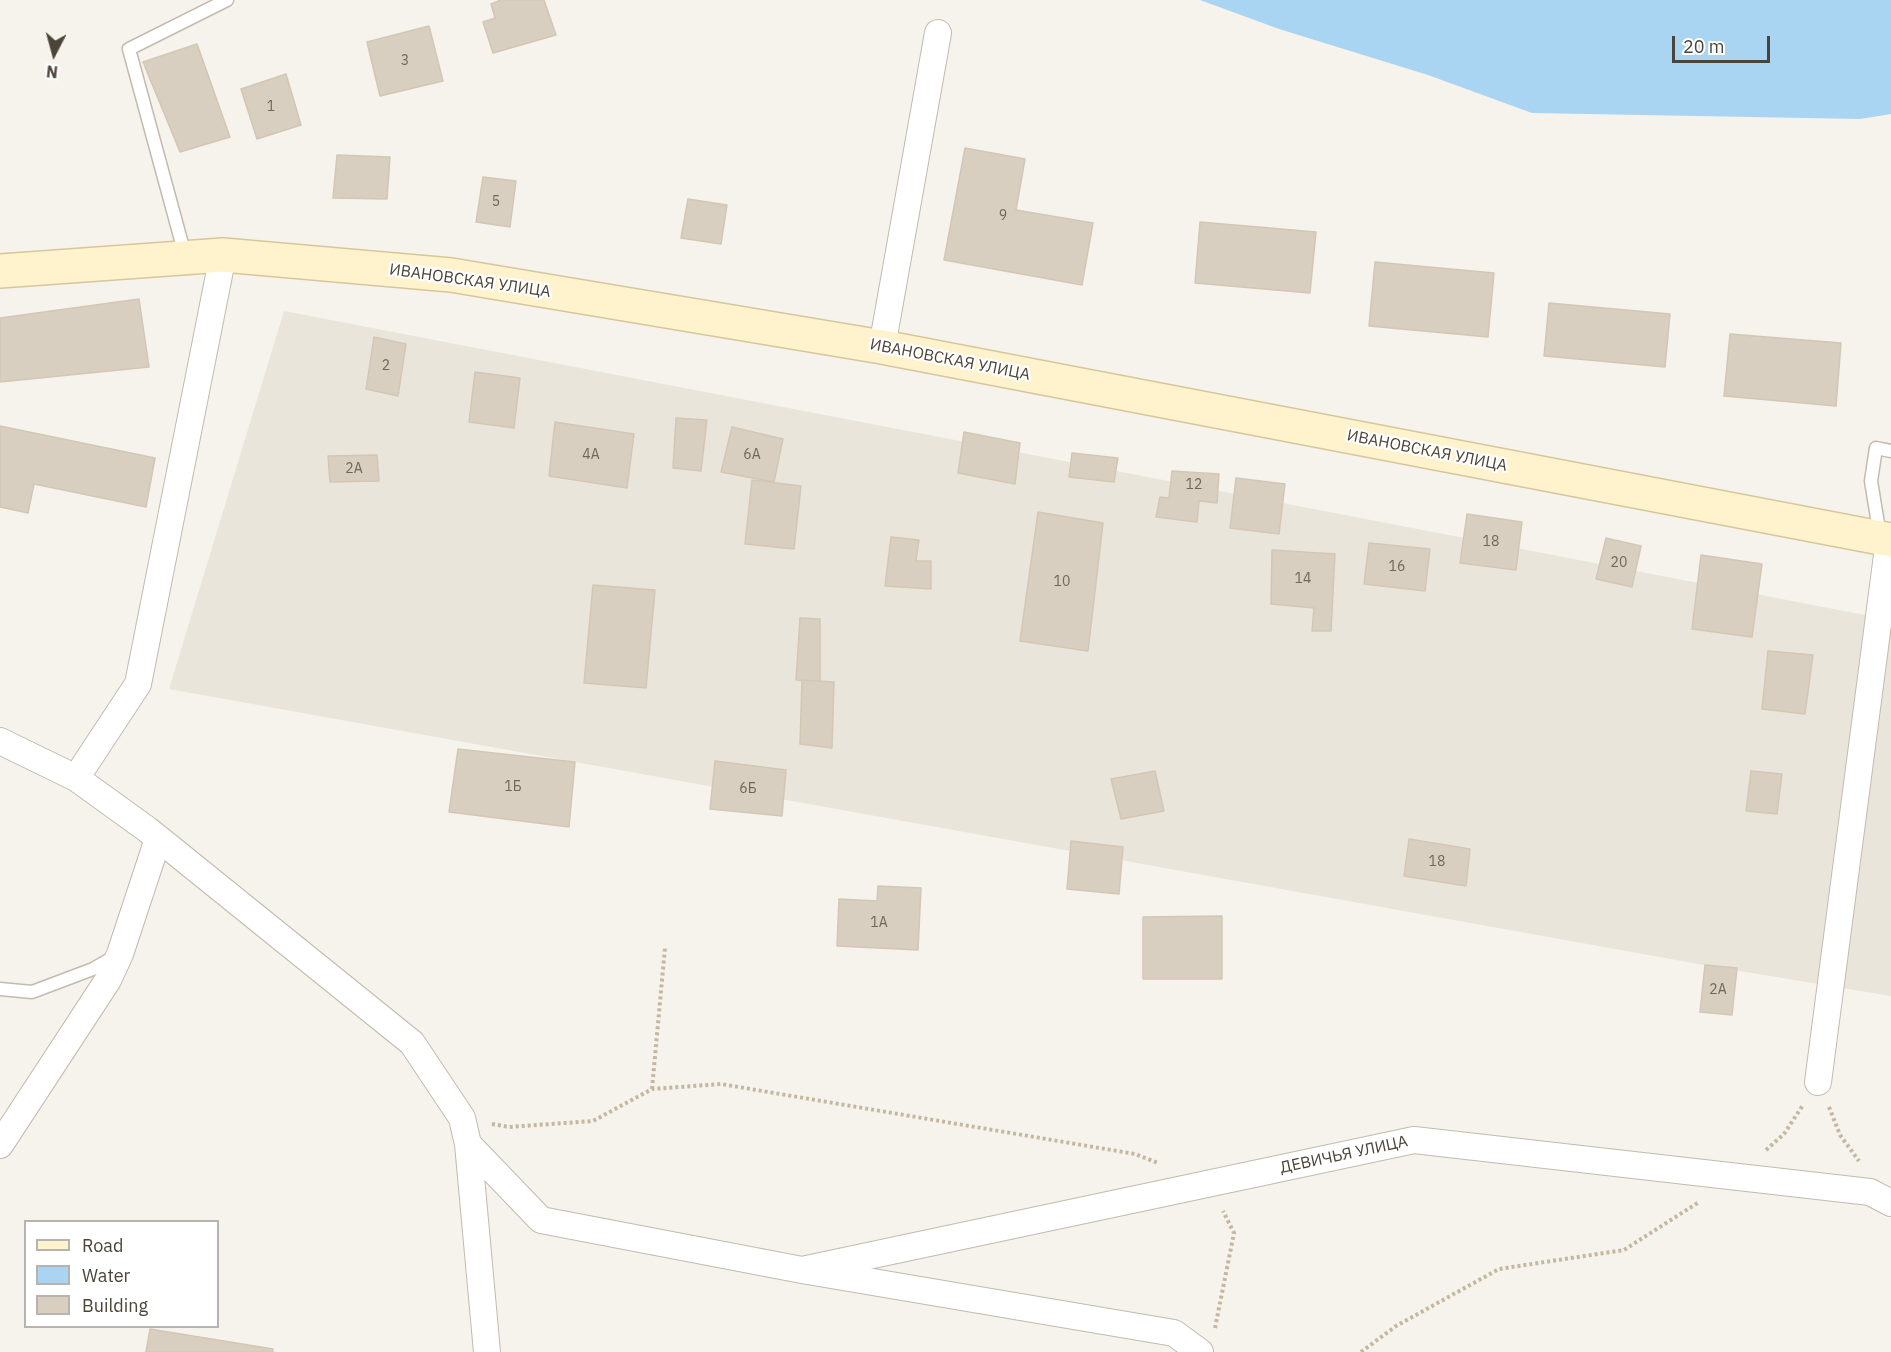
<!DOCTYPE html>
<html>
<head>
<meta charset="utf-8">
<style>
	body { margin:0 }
	#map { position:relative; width:1891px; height:1352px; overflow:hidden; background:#f6f3ec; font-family:"IBM Plex Sans",sans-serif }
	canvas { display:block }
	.legend { position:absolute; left:24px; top:1220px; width:195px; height:108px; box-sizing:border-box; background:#fff; border:2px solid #b7b4b0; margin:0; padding:8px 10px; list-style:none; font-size:18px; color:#4b4439 }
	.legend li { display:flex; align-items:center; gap:12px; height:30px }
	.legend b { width:30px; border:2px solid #b7b4b0 }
	.north { position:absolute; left:24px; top:24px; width:60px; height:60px; -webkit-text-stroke:4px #fff; paint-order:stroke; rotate:186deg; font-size:16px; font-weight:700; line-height:24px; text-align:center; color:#4b4439 }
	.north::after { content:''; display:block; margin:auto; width:21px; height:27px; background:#4b4439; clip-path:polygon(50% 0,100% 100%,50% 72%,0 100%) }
	.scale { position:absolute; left:1672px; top:36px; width:98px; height:27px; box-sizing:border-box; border:3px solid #4b4439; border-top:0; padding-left:8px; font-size:18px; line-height:21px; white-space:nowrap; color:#4b4439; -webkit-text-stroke:4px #fff; paint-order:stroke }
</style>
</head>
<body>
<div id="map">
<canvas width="1891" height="1352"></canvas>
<ul class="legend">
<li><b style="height:8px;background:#fff3cd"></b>Road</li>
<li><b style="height:16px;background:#a9d4f2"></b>Water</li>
<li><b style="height:16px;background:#d8cfc1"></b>Building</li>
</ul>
<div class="north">N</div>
<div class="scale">20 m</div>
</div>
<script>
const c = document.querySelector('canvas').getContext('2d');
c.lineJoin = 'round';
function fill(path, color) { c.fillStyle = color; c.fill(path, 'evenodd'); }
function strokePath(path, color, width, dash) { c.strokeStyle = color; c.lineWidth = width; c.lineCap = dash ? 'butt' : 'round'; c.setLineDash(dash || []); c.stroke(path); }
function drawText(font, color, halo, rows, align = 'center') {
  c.font = font + ' "IBM Plex Sans",sans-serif'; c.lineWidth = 4.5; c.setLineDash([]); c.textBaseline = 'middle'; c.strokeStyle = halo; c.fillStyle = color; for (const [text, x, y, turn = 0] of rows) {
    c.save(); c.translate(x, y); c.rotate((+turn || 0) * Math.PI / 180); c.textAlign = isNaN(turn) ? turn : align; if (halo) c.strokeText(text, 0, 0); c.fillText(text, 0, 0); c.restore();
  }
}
fill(new Path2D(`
	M 284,311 L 1891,620 L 1891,996 L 1704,965 L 169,689 Z`), '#eae5da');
fill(new Path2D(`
	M 1200,0 L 1891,0 L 1891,114 L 1860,119 L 1532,113 L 1428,75 L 1279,29 Z`), '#a9d4f2');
const building = new Path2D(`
	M 501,0 L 544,0 L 556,35 L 493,53 L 483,22 L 495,18 L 491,4 Z
	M 429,26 L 443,81 L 380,96 L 367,42 Z
	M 197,44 L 230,137 L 180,152 L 143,62 Z
	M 286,74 L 301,125 L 257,139 L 241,89 Z
	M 965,148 L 1025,159 L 1016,210 L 1093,223 L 1082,285 L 944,260 Z
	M 337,155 L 390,157 L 387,199 L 333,198 Z
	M 483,177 L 516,181 L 510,227 L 476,222 Z
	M 688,199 L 727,205 L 721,244 L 681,238 Z
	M 1200,222 L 1316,232 L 1310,293 L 1195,283 Z
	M 1375,262 L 1494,273 L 1488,337 L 1369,326 Z
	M 139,299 L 149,367 L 0,382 L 0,318 Z
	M 1549,303 L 1670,314 L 1665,367 L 1544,356 Z
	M 1730,334 L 1841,343 L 1836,406 L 1724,396 Z
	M 374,337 L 406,344 L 398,396 L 366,389 Z
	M 475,372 L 520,378 L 514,428 L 469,422 Z
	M 676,418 L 707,420 L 701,471 L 673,468 Z
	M 555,422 L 634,434 L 627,488 L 549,476 Z
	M 0,426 L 155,458 L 146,507 L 34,484 L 28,513 L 0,507 Z
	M 732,427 L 783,439 L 774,482 L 721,472 Z
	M 964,432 L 1020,443 L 1015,484 L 958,473 Z
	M 1072,453 L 1118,458 L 1114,482 L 1069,477 Z
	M 377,455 L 379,481 L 330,482 L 328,456 Z
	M 1172,471 L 1219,474 L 1217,503 L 1199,501 L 1197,522 L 1156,517 L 1160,497 L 1169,498 Z
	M 1236,478 L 1285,484 L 1279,534 L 1230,528 Z
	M 752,480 L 801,486 L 794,549 L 745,544 Z
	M 1038,512 L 1103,523 L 1088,651 L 1020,641 Z
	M 1467,514 L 1522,522 L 1516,570 L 1460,563 Z
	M 891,537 L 919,540 L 916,561 L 931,561 L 931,589 L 885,586 Z
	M 1606,538 L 1641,546 L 1632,587 L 1596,579 Z
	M 1369,543 L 1430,549 L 1425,591 L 1364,584 Z
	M 1272,550 L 1335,554 L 1331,631 L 1312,631 L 1314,608 L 1271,604 Z
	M 1701,555 L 1762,564 L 1752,637 L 1692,629 Z
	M 593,585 L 655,590 L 646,688 L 584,683 Z
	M 800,618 L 820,619 L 820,681 L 796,680 Z
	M 1768,651 L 1813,655 L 1805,714 L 1762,709 Z
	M 802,680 L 834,682 L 832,748 L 800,744 Z
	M 458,749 L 575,762 L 569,827 L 449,812 Z
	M 715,761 L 786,770 L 782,816 L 710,809 Z
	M 1155,771 L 1164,811 L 1121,819 L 1111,779 Z
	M 1751,771 L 1782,774 L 1777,814 L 1746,811 Z
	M 1409,839 L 1470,849 L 1466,886 L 1404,876 Z
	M 1071,841 L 1123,847 L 1119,894 L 1067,889 Z
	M 878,886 L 921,888 L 918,950 L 837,946 L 839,899 L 877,901 Z
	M 1222,916 L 1222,979 L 1143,979 L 1143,917 Z
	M 1705,965 L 1737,968 L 1732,1015 L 1700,1012 Z
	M 150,1329 L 273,1349 L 273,1352 L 146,1352 Z`);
fill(building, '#d8cfc1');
strokePath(building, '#d3c7b4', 1.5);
const service = new Path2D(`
	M 185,255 L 129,49 L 227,0
	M 1880,536 L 1871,481 L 1876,448 L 1891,451
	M 0,989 L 32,992 L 93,969 L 114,957`);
const minor = new Path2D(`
	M 882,347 L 938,33
	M 0,741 L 76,778 L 148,830 L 412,1043 L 462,1118 L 468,1144 L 487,1352
	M 76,778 L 138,684 L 223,255
	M 1818,1082 L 1889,540
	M 468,1144 L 541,1220 L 802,1270 L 1174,1333 L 1200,1352
	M 0,1145 L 108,980 L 120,954 L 158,839
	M 802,1270 L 1414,1140 L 1870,1192 L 1891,1203`);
const secondary = new Path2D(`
	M 0,271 L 223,255 L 451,275 L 882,347 L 1891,540`);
strokePath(service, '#c2bbae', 15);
strokePath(minor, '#c2bbae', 28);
strokePath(secondary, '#d6c79b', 36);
strokePath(new Path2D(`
	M 652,1089 L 665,948
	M 1829,1107 L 1840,1135 L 1859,1161
	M 492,1124 L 509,1127 L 593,1121 L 652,1089 L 721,1084 L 1135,1154 L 1158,1163
	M 1766,1150 L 1784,1134 L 1803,1105
	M 1215,1328 L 1234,1233 L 1223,1211
	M 1361,1352 L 1396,1326 L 1499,1269 L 1624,1250 L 1699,1202`), '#c4b79f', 4, [3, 3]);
strokePath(service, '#fff', 12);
strokePath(minor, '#fff', 26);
strokePath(secondary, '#fff3cd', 33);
drawText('14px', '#6e675b', null, [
	["3",405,61],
	["1",271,107],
	["5",496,202],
	["9",1003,216],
	["2",386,366],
	["4А",591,455],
	["6А",752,455],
	["2А",354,469],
	["12",1194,485],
	["18",1491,542],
	["20",1619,563],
	["16",1397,567],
	["14",1303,579],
	["10",1062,582],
	["1Б",513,787],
	["6Б",748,789],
	["18",1437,862],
	["1А",879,923],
	["2А",1718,990]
]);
drawText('16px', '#4b4439', '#fff', [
	["ИВАНОВСКАЯ УЛИЦА",470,281,8],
	["ИВАНОВСКАЯ УЛИЦА",950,360,11],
	["ИВАНОВСКАЯ УЛИЦА",1427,451,11],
	["ДЕВИЧЬЯ УЛИЦА",1344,1155,-12]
]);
</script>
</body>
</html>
